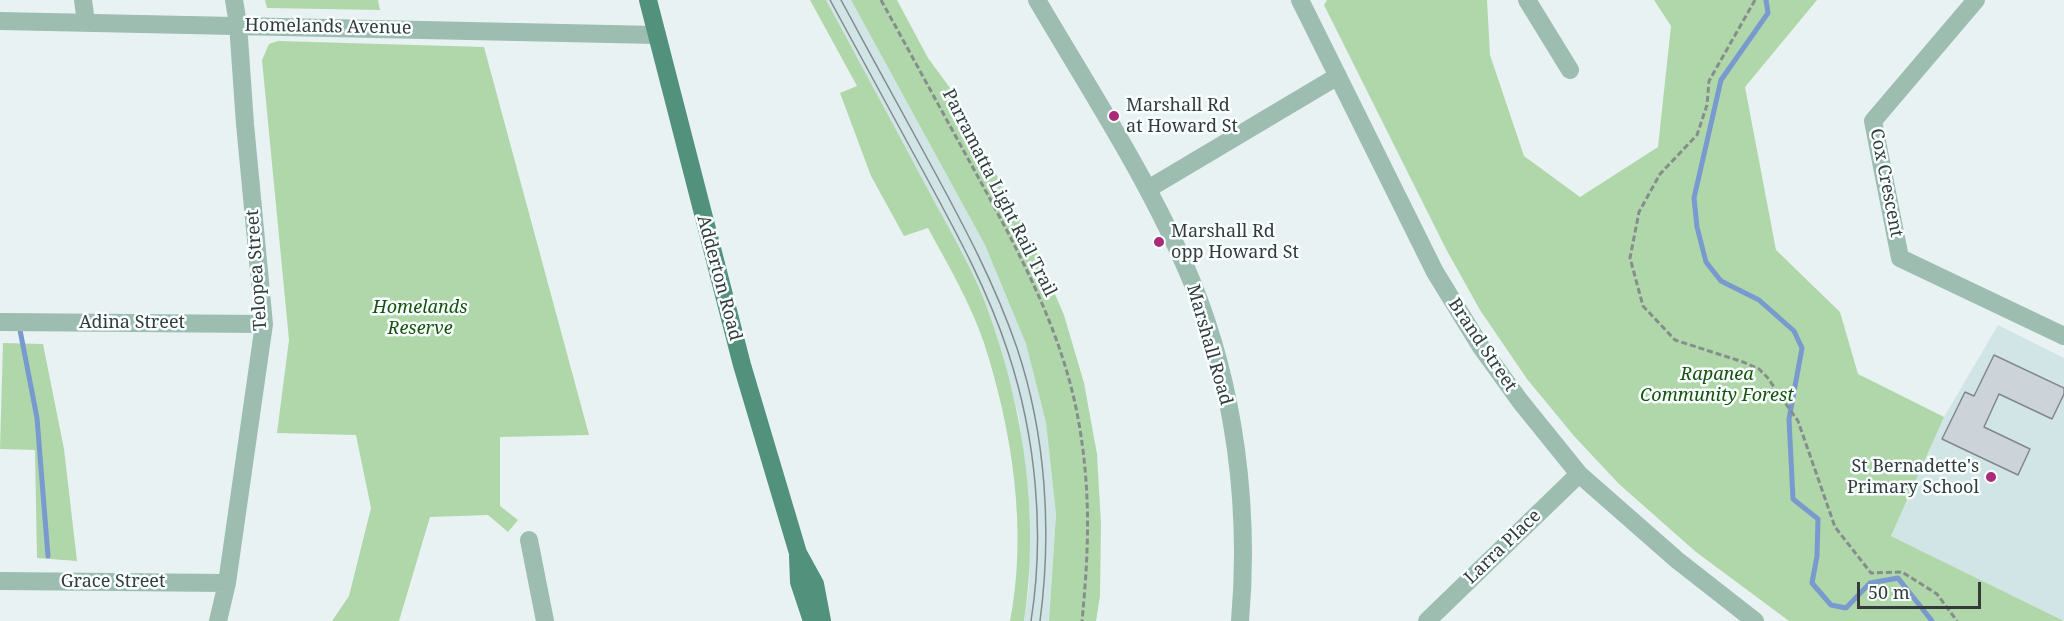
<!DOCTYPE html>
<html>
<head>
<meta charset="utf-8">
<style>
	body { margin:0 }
	#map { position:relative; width:2064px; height:621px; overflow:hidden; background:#e8f2f3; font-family:"Noto Serif",serif }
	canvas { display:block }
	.scale { position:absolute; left:1857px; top:582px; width:124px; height:27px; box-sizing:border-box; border:3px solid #363a3a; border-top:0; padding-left:8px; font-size:18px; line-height:21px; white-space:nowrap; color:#363a3a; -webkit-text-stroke:4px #f8ffff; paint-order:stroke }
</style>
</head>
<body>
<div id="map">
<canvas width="2064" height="621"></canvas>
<div class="scale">50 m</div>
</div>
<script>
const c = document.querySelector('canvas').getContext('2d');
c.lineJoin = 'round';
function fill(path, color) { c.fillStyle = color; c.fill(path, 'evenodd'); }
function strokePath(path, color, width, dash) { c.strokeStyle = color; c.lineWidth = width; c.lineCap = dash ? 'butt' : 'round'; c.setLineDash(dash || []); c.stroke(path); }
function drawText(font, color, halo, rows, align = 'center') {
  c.font = font + ' "Noto Serif",serif'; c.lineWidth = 5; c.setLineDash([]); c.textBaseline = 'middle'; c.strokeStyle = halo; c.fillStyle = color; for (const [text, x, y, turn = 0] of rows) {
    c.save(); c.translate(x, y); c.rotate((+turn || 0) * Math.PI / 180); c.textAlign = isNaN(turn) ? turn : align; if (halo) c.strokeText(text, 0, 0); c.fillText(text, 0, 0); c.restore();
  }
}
fill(new Path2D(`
	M 826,0 L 851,0 L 985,245 L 1026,344 L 1046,423 L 1056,514 L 1049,621 L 1024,621 L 1029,587 L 1030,516 L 1019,417 L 989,312 L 936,205 Z
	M 1998,325 L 2064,358 L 2064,621 L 1891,536 L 1944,417 Z`), '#d2e5e6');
fill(new Path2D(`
	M 265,0 L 378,0 L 380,10 L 267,8 Z
	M 810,0 L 826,0 C 859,61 892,122 925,184 C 947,226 973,268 989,313 C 1024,412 1040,517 1024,621 L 1010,621 C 1028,531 1012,429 984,343 C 970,302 948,265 928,228 L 904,236 L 871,176 L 840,93 L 857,86 Z
	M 851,0 L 897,0 L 928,58 L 953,92 L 1036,250 L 1064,315 L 1084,383 L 1097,454 L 1101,524 L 1100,596 L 1096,621 L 1049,621 L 1056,514 L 1046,423 L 1026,344 L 985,245 Z
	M 1327,0 L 1487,0 L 1490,55 L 1524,156 L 1580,197 L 1658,147 L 1671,26 L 1654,0 L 1817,0 L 1745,87 L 1776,250 L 1840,312 L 1858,374 L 1944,417 L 1891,536 L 2064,621 L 1789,621 L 1696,552 L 1619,484 L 1574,436 L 1527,379 L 1480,310 L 1446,249 L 1324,5 Z
	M 278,41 L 484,47 L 589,435 L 500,437 L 500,506 L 518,520 L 508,532 L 488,515 L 430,517 L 399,621 L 332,621 L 349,596 L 371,508 L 356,435 L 277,433 L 289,340 L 262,60 L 269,44 Z
	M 3,343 L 43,344 L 64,449 L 77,561 L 37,558 L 35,450 L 0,449 Z`), '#b0d7a9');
strokePath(new Path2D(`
	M 1766,0 L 1768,13 L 1721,80 L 1694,198 L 1697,227 L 1706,262 L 1721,281 L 1759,300 L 1794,331 L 1802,348 L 1789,419 L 1793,499 L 1818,519 L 1817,556 L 1812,583 L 1831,605 L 1846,608 L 1870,583 L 1898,578 L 1932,621
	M 20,330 L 37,418 L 48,556`), '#799acf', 5);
const building = new Path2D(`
	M 1994,355 L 2064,388 L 2064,394 L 2052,419 L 1999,394 L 1984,427 L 2030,449 L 2018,475 L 1942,439 L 1965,392 L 1974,396 Z`);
fill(building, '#ccd4d9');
strokePath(building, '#81888c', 1.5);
strokePath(new Path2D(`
	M 881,0 C 913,58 945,117 977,175 C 1019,252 1062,331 1078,418 C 1091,489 1089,549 1082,621
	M 1755,0 L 1709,81 L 1707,105 L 1697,135 L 1660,174 L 1639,212 L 1630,258 L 1643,306 L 1675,340 L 1743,362 L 1759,369 L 1767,377 L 1798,421 L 1835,527 L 1871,573 L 1902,572 L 1937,594 L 1957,621`), '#868d8d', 3, [6, 3]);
strokePath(new Path2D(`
	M 83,0 L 86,22
	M 1037,0 C 1091,92 1151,183 1192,282 C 1235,388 1250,508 1240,621
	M 1300,0 L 1435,272 L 1481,347 L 1520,401 L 1579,474 L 1677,560 L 1755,621
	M 1527,0 L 1570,70
	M 1976,0 L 1873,121 L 1900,258 L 2064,336
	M 0,21 L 657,35
	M 1148,189 L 1338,76
	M 0,322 L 264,324
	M 529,540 L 545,621
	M 0,581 L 227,583
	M 218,621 L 227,583 L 264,324 L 245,124 L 238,24 L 234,0
	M 1427,621 L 1579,474`), '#9dbdb1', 18);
strokePath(new Path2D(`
	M 648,0 L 742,365 L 798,553 L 815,584 L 822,621
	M 798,556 L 799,582 L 812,621`), '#52917c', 18);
strokePath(new Path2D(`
	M 830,0 C 861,57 892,114 923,171 C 955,230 987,288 1008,352 C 1036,437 1045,533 1031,621
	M 841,0 C 871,56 902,112 932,167 C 964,226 995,284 1017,348 C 1046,435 1052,531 1040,621`), '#848b8c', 1.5);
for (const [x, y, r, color] of [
	[1114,116,6,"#ab2b79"],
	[1159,242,6,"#ab2b79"],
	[1991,477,6,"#ab2b79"]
]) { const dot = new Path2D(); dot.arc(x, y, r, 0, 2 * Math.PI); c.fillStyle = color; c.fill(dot); strokePath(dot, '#f8ffff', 2); }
drawText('18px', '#363a3a', '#f8ffff', [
	["Homelands Avenue",328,27,1],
	["Cox Crescent",1886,183,79],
	["Parramatta Light Rail Trail",999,193,63],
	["Telopea Street",257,270,-94],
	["Adderton Road",719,278,75],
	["Adina Street",132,323],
	["Marshall Road",1209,345,74],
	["Brand Street",1482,345,56],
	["Larra Place",1503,547,-44],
	["Grace Street",113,582]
]);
drawText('18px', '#363a3a', '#f8ffff', [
	["Marshall Rd",1126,106],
	["at Howard St",1126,127],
	["Marshall Rd",1171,232],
	["opp Howard St",1171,253],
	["St Bernadette's",1979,467,"right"],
	["Primary School",1979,488,"right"]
], 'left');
drawText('italic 18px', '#18530e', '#f8ffff', [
	["Homelands",420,308],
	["Reserve",420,329],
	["Rapanea",1717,375],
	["Community Forest",1717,396]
]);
</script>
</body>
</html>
